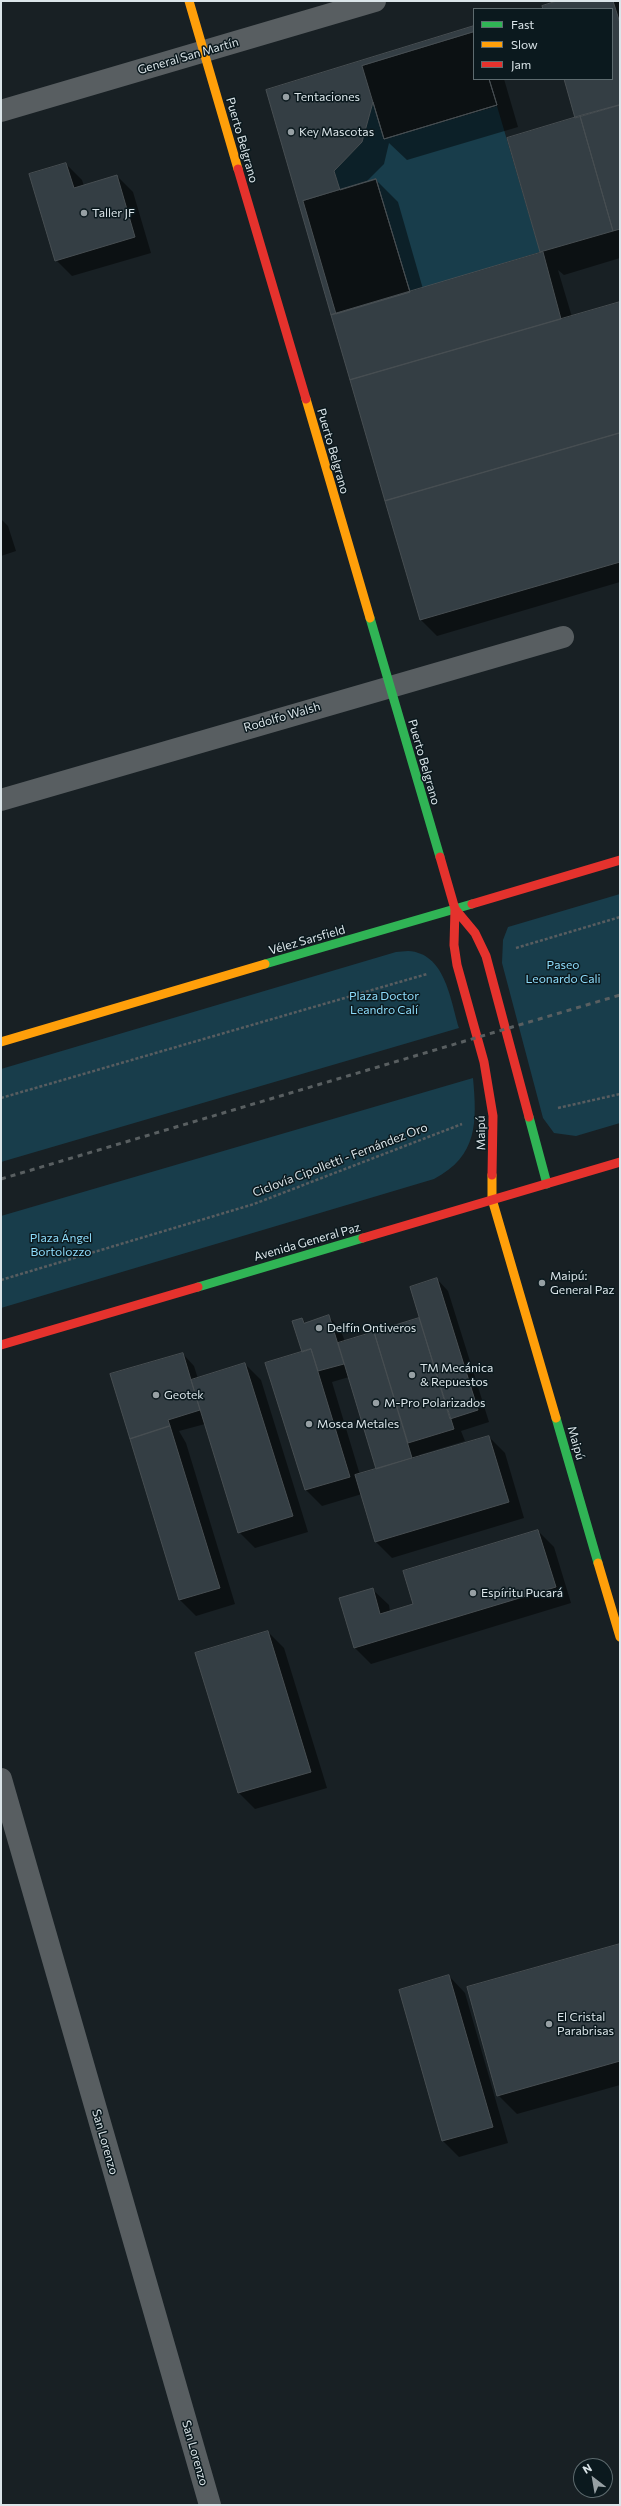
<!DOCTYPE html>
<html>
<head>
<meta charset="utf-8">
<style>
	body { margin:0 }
	#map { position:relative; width:621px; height:2506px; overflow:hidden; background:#182024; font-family:Commissioner,sans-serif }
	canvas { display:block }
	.frame { position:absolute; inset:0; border:2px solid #dbe5e9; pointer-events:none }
	.legend { position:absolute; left:473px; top:8px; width:140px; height:72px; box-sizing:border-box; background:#0b191e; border:1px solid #5e6b6f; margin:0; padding:5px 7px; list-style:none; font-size:12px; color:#dbe5e9 }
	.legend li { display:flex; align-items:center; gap:8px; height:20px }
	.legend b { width:20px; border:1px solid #5e6b6f }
	.north { position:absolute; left:573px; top:2458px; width:40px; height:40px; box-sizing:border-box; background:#0b191e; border:1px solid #5e6b6f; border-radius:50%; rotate:329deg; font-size:11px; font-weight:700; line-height:16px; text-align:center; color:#dbe5e9 }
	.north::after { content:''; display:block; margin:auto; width:14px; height:18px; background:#97a0a4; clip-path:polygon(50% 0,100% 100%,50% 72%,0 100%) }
</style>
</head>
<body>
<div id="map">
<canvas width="621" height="2506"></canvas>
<div class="frame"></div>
<ul class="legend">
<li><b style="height:5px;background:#30b455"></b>Fast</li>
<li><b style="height:5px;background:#ff9f0a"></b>Slow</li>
<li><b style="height:5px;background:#e5322d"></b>Jam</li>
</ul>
<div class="north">N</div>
</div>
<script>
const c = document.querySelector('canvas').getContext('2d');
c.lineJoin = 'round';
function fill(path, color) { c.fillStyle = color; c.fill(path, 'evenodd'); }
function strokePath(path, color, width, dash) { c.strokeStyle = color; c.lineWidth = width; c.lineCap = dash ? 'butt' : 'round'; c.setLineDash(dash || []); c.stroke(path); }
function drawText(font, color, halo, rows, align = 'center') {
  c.font = font + ' Commissioner,sans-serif'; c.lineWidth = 3; c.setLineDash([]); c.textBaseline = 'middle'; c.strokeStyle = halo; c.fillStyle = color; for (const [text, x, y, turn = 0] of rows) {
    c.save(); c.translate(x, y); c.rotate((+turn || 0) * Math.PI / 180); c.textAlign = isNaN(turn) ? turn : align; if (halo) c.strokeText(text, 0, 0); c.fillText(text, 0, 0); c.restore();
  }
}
fill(new Path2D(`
	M 373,102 L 384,139 L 497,106 L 540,252 L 410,292 L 376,179 L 340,190 L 334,171 L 362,142 Z
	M 620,894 L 620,1123 L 576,1136 L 554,1133 L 543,1118 L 502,963 L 503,940 L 508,927 Z
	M 408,951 C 445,953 450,998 459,1028 L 1,1162 L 1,1069 L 396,952 Z
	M 473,1078 C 477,1122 478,1156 434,1179 L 1,1308 L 1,1216 Z`), '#183d4b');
fill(new Path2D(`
	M 561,1 L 620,1 L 620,258 L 564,275 L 558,270 L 572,317 L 620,303 L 620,582 L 437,636 L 421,620 L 267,90 L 474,28 L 474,79 L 504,79 L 518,127 L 407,160 L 389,143 L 384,164 L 365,183 L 376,180 L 398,202 L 423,289 L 542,253 L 508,139 L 576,119 L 565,79 L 612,79 L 612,9 L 544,9 Z
	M 66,164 L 82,180 L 84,186 L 117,176 L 133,192 L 151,253 L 72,276 L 56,260 Z
	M 1,519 L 8,526 L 16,551 L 1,556 Z
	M 437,1279 L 448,1291 L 489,1422 L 461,1431 L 465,1441 L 419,1455 L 420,1457 L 489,1437 L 505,1453 L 524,1518 L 392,1558 L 376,1542 L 362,1494 L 322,1506 L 306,1490 L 302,1319 L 306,1323 L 328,1316 L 340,1328 L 345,1342 L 421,1318 ZM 349,1377 L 377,1470 L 360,1475 L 332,1382 Z
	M 183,1354 L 194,1366 L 198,1379 L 245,1364 L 261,1380 L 308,1532 L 255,1548 L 239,1532 L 205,1424 L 179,1431 L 186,1443 L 235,1604 L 196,1616 L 180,1600 L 112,1375 Z
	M 538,1531 L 554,1547 L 571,1603 L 371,1664 L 355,1648 L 340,1599 L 372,1589 L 389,1605 L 390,1612 L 414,1605 Z
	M 268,1632 L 284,1648 L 327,1788 L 255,1809 L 239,1793 L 196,1654 Z
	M 620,1945 L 620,2085 L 517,2114 L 498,2095 Z
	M 449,1976 L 465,1993 L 508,2143 L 459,2157 L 443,2141 Z`), '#0007');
const building = new Path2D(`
	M 557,1 L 613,1 L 620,23 L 620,105 L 575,118 L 564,79 L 612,79 L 612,9 L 543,9 L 542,6 Z
	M 474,26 L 474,79 L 489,79 L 497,105 L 384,139 L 373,102 L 362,142 L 334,171 L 340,190 L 376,179 L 410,292 L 331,315 L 266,90 Z
	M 474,32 L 474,79 L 489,79 L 497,105 L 384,139 L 362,66 Z
	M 620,105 L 620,229 L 613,231 L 580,116 Z
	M 580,116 L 613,231 L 540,252 L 507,138 Z
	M 66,163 L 74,188 L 117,175 L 135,237 L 55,261 L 29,174 Z
	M 376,179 L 410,292 L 336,314 L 303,201 Z
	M 543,252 L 561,319 L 350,380 L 331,315 Z
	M 620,302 L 620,433 L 385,501 L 350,380 Z
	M 620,433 L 620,562 L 420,620 L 385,501 Z
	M 437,1278 L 478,1410 L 450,1419 L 410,1287 Z
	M 329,1315 L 344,1364 L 318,1371 L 311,1349 L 302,1352 L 292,1321 L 302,1318 L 304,1323 Z
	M 419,1318 L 454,1429 L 408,1443 L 374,1332 Z
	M 374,1332 L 412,1458 L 376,1469 L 338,1343 Z
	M 311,1349 L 350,1477 L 305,1490 L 265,1363 Z
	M 183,1353 L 200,1410 L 168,1420 L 170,1426 L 130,1439 L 110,1374 Z
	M 245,1363 L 293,1516 L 238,1533 L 191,1380 Z
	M 170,1426 L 220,1588 L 179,1600 L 130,1439 Z
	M 489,1436 L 509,1502 L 375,1542 L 355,1475 Z
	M 538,1530 L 556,1587 L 354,1648 L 339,1598 L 373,1588 L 380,1614 L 413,1604 L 403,1571 Z
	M 268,1631 L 311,1772 L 238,1793 L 195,1653 Z
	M 620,1944 L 620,2061 L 497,2096 L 467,1987 Z
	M 449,1975 L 493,2127 L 442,2141 L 399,1990 Z`);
fill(building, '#343e44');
strokePath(building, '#474e52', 1);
strokePath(new Path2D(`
	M 516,948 L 620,917
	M 1,1098 L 427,974
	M 558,1108 L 620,1094
	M 1,1280 L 254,1204 L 462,1124`), '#585d60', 2.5, [3, 2]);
strokePath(new Path2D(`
	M 1,111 L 375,1
	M 1,800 L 563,637
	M 1,1779 L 210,2505`), '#585e61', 22);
strokePath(new Path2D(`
	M 370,618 L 440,857
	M 265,964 L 472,904
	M 529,1117 L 547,1184
	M 198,1287 L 363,1238
	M 556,1418 L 598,1563`), '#30b455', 9);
strokePath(new Path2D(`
	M 189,1 L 238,169
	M 306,399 L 370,618
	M 1,1042 L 265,964
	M 492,1175 L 492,1199 L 556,1418
	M 598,1563 L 620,1637`), '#ff9f0a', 9);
strokePath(new Path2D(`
	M 238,169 L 306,399
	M 440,857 L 455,909 L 454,945 L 457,965 L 484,1062 L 493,1116 L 492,1175
	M 472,904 L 620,860
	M 455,909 L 475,933 L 486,956 L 529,1117
	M 363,1238 L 620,1162
	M 1,1345 L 198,1287`), '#e5322d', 9);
strokePath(new Path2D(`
	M 1,1179 L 620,995`), '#595f61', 3, [5, 5]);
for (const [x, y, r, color] of [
	[286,97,4,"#97a0a4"],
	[291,132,4,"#97a0a4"],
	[84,213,4,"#97a0a4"],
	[542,1283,4,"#97a0a4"],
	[319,1328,4,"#97a0a4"],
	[412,1375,4,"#97a0a4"],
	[156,1395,4,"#97a0a4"],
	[376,1403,4,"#97a0a4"],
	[309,1424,4,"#97a0a4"],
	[473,1593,4,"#97a0a4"],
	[549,2024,4,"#97a0a4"]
]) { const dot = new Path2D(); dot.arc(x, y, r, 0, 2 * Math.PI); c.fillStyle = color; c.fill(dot); strokePath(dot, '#0b191e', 1.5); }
drawText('12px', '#dbe5e9', '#0b191e', [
	["General San Martín",188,56,-16],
	["Puerto Belgrano",242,140,74],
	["Puerto Belgrano",333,451,74],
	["Rodolfo Walsh",282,717,-16],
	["Puerto Belgrano",424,762,74],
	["Vélez Sarsfield",307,940,-16],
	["Maipú",481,1133,-91],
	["Ciclovía Cipolletti - Fernández Oro",340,1160,-21],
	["Avenida General Paz",307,1242,-16],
	["Maipú",576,1443,74],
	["San Lorenzo",105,2142,74],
	["San Lorenzo",195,2453,74]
]);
drawText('12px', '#dbe5e9', '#0b191e', [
	["Tentaciones",294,97],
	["Key Mascotas",299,132],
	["Taller JF",92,213],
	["Maipú:",550,1276],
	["General Paz",550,1290],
	["Delfín Ontiveros",327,1328],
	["TM Mecánica",420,1368],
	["& Repuestos",420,1382],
	["Geotek",164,1395],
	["M-Pro Polarizados",384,1403],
	["Mosca Metales",317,1424],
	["Espíritu Pucará",481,1593],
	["El Cristal",557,2017],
	["Parabrisas",557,2031]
], 'left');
drawText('12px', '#8edcfb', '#0b191e', [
	["Paseo",563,965],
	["Leonardo Cali",563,979],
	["Plaza Doctor",384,996],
	["Leandro Calí",384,1010],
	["Plaza Ángel",61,1238],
	["Bortolozzo",61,1252]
]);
</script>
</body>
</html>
